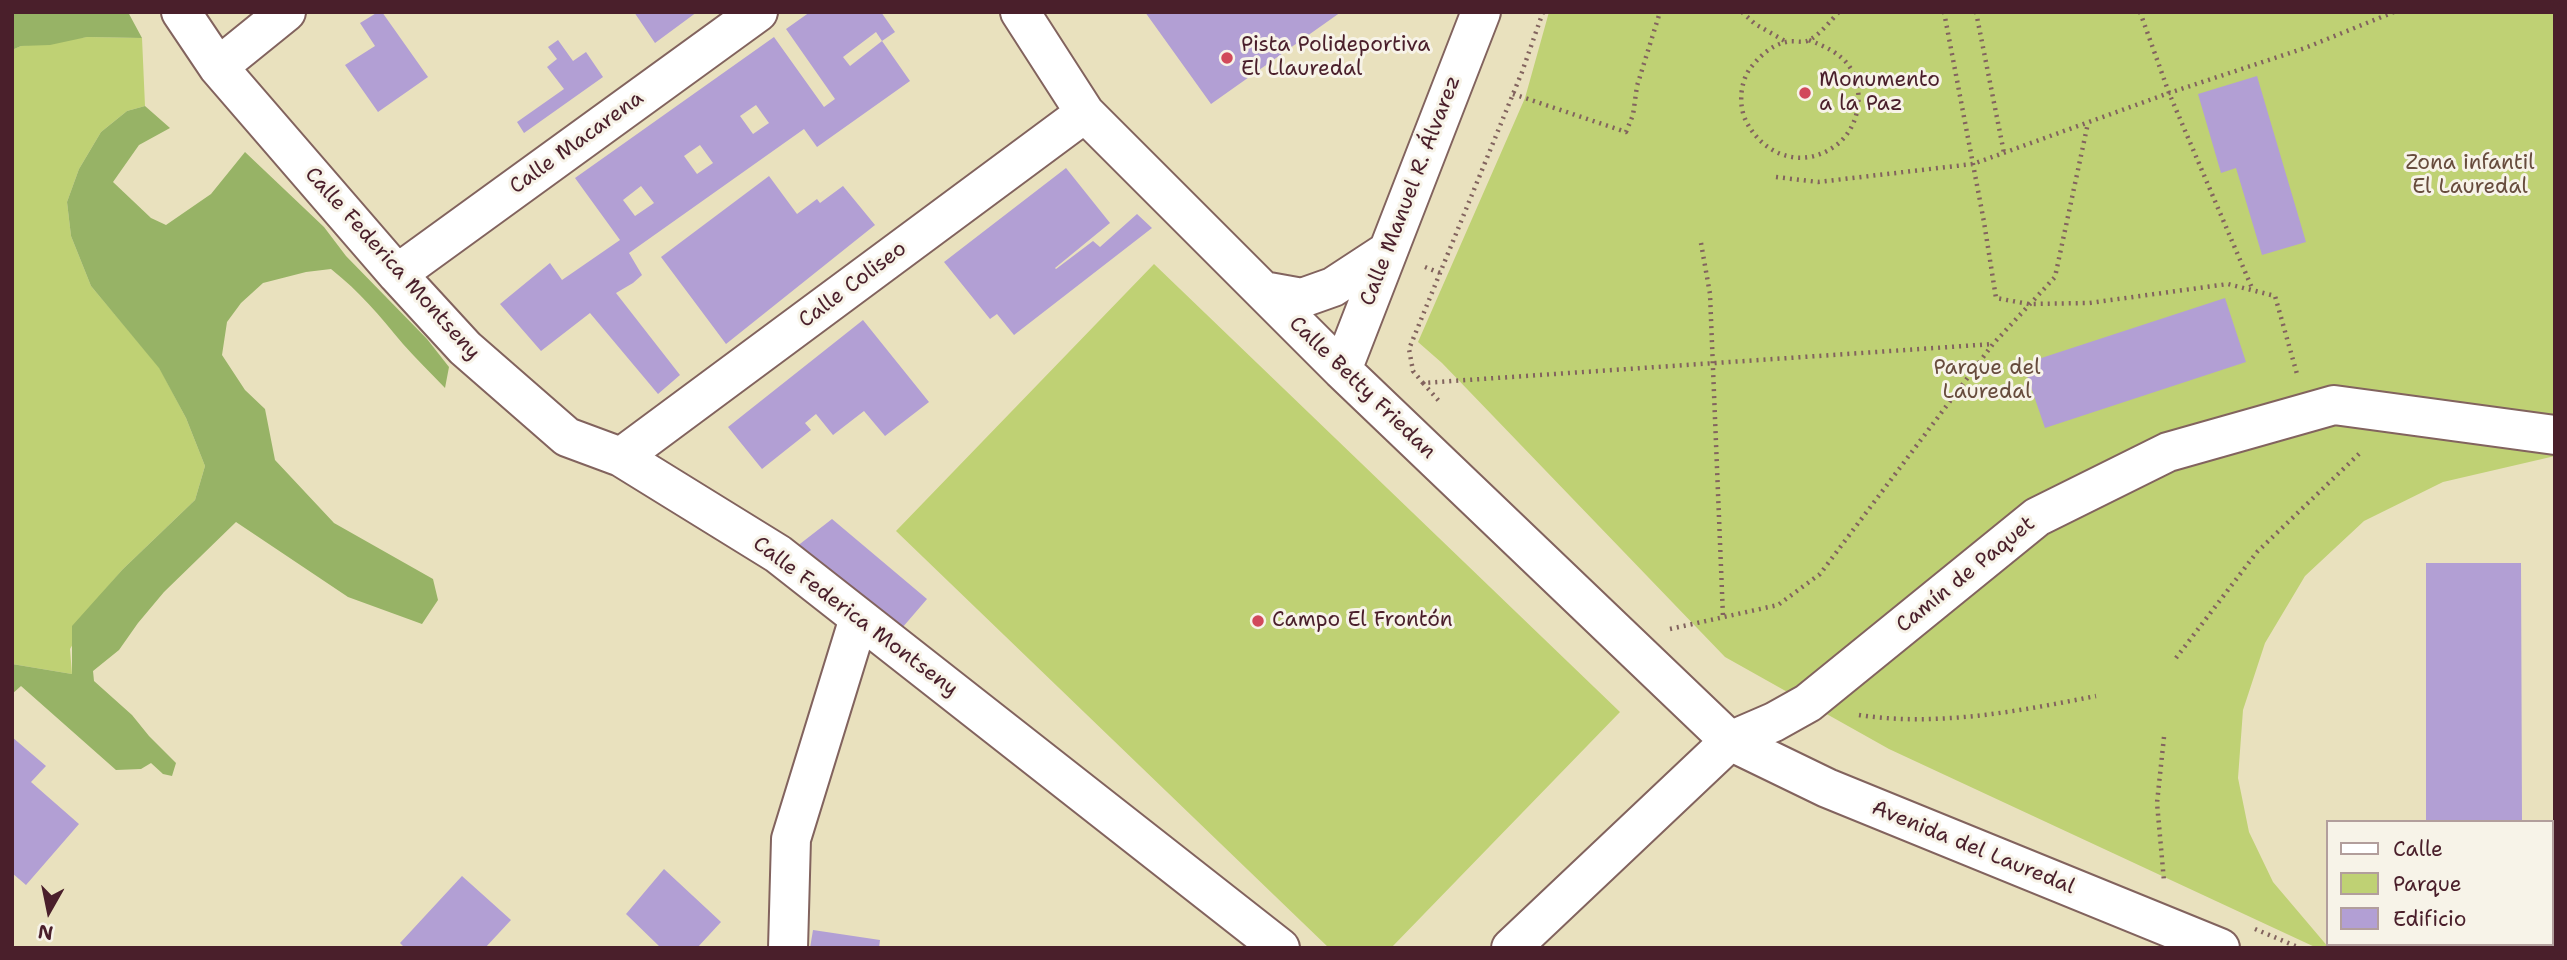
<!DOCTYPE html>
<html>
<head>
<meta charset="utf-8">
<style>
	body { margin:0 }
	#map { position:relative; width:2567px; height:960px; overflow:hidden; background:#e9e1be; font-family:"Shantell Sans",sans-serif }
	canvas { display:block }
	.frame { position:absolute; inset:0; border:14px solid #4a1f2b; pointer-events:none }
	.legend { position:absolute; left:2326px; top:820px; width:228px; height:126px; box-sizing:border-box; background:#f7f3e8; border:2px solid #b29e9c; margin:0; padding:9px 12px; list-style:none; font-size:21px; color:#4a1f2b }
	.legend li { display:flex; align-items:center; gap:14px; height:35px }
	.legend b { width:35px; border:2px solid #b29e9c }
	.north { position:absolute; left:14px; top:876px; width:70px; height:70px; -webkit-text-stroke:5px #f7f3e8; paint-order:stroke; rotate:189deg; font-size:19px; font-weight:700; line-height:28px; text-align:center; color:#4a1f2b }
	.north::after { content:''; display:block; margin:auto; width:24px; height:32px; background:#4a1f2b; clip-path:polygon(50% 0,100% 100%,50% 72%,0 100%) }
</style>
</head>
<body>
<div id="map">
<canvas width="2567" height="960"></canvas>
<div class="frame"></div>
<ul class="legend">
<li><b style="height:9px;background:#fff"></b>Calle</li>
<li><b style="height:19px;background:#bfd174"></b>Parque</li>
<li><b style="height:19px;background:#b29fd4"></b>Edificio</li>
</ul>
<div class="north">N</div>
</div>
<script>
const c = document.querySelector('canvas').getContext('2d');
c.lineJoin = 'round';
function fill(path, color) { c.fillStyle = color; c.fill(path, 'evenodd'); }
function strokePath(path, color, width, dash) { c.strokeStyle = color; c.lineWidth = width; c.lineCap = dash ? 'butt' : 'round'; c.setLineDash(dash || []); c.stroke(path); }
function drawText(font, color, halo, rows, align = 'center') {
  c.font = font + ' "Shantell Sans",sans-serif'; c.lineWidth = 6; c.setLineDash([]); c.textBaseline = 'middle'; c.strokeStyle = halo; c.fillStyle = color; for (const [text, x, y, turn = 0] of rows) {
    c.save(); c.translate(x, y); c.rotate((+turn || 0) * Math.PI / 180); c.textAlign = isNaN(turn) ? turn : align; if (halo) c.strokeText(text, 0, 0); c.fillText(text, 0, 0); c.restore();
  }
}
fill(new Path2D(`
	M 1549,12 L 2555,12 L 2555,456 L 2443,482 L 2364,521 L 2305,576 L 2265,643 L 2243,710 L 2238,778 L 2249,832 L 2273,882 L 2329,948 L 2317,948 L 1889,749 L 1725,657 L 1442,363 L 1418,342 L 1525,98 Z
	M 87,37 L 142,38 L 145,106 L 127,111 L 101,132 L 79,169 L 67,202 L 71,236 L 91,286 L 159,367 L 186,418 L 205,466 L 195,500 L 123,569 L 104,591 L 70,649 L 72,674 L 12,664 L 12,50 L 21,46 Z
	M 1154,264 L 1620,712 L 1391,948 L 1329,948 L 896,531 Z`), '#bfd174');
fill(new Path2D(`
	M 12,12 L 128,12 L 142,38 L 87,37 L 50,45 L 21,46 L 12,50 Z
	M 145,106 L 170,128 L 139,145 L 113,182 L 151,218 L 166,225 L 211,194 L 245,152 L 324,227 L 346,256 L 427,339 L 449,367 L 445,388 C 431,373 416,359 403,344 C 379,315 360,292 331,269 L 306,272 L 263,283 L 241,303 L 227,322 L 222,355 L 245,390 L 265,409 L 275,460 L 334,523 L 433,579 L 438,600 L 422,624 L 348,597 L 236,522 L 164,592 L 138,623 L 119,650 L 93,671 L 94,681 L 132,715 L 149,736 L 176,763 L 172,776 L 163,774 L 151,763 L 141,769 L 116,770 L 21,686 L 12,694 L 12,664 L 72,674 L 72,626 L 123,569 L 195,500 L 205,466 L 186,418 L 159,368 L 91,286 L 71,236 L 67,202 L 79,169 L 101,132 L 127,111 Z`), '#97b366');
fill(new Path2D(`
	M 378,12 L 382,12 L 428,77 L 378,112 L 345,65 L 375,46 L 360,23 Z
	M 634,12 L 697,12 L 655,43 Z
	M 810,12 L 881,12 L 895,32 L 882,41 L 876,32 L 843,57 L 850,66 L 882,41 L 910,81 L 817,147 L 804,129 L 629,253 L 642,275 L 633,283 L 616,293 L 680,375 L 658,394 L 590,313 L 541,351 L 500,304 L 550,263 L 562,280 L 620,240 L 575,178 L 774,37 L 824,107 L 835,99 L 786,29 ZM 756,105 L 769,123 L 753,134 L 740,116 ZM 700,145 L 713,163 L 697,174 L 684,156 ZM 641,186 L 654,203 L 635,216 L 623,200 Z
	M 1145,12 L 1341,12 L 1211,104 Z
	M 558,40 L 573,61 L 586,52 L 603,77 L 524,133 L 517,122 L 564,89 L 547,67 L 557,59 L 548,47 Z
	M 2257,76 L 2306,242 L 2262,255 L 2236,168 L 2221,173 L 2198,94 Z
	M 1066,168 L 1110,223 L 1055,268 L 1056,269 L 1093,241 L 1100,247 L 1137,214 L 1152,228 L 1014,335 L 997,314 L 990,319 L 944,262 Z
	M 769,176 L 797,214 L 817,199 L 820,203 L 843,186 L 875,225 L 726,344 L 661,257 Z
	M 2225,298 L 2246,362 L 2045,428 L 2023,364 Z
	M 863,320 L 929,402 L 885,436 L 864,411 L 833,435 L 816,414 L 805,423 L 811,430 L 762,469 L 728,427 Z
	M 832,519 L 927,599 L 902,628 L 796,547 Z
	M 2426,563 L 2521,563 L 2522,822 L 2426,822 Z
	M 12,737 L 46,766 L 31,782 L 79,824 L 26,885 L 12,873 Z
	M 664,869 L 721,922 L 697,948 L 661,948 L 626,914 Z
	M 462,876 L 511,920 L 485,948 L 405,948 L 400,943 Z
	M 813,930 L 880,940 L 879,948 L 810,948 Z
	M 2426,944 L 2522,944 L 2522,948 L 2426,948 Z`), '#b29fd4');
const minor = new Path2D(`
	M 181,12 L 218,67 L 397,274 L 465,348 L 567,437 L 621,457 L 778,554 L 1280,948
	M 1020,12 L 1085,113 L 1342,370 L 1730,741 L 1827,788 L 2220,948
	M 218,67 L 286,12
	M 397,274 L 758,12
	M 1263,291 L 1302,298 L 1333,287 L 1388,251
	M 1342,370 L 1481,12
	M 621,457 L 1085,113
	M 788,948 L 791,839 L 859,618
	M 1511,948 L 1730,741 L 1774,722 L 1808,703 L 2037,517 L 2168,452 L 2334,405 L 2555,435`);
strokePath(minor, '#82635e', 42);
strokePath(new Path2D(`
	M 1543,12 L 1522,72 L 1409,349 L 1413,371 L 1423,383 L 1993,344
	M 1742,12 L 1755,24 L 1785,41
	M 1944,12 L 1984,222 L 1996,298 L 2029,304 L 2089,303 L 2228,284 L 2275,296 L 2297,374
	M 1976,12 L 2004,153
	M 2140,12 L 2169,93 L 2252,288
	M 1809,40 C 1823,46 1834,50 1845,61 C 1867,85 1861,128 1835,146 C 1802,170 1763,155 1746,121 C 1738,105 1740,80 1752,66 C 1761,55 1772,45 1786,42 C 1793,40 1801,43 1807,41 C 1818,37 1831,20 1839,12
	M 1513,94 L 1626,132 L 1633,115 L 1637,86 L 1660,12
	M 1776,177 L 1818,182 L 1973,164 L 2169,93 L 2305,48 L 2394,12
	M 1701,243 L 1710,294 L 1723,617
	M 1425,267 L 1440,273
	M 1423,383 L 1439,401
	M 1670,629 L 1778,605 L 1820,574 L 1993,344 L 2055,277 L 2088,123
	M 2176,658 L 2257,552 L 2362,451
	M 1859,715 C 1937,727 2020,711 2096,696
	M 2164,737 L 2157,803 L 2164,881
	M 2255,929 L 2300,948`), '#82635e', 4.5, [2, 5]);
strokePath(minor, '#fff', 38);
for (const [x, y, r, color] of [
	[1227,58,7,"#d1495b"],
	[1805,93,7,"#d1495b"],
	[1258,621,7,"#d1495b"]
]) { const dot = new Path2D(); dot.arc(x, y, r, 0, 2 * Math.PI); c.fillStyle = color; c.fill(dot); strokePath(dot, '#f7f3e8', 2.5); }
drawText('21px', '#4a1f2b', '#f7f3e8', [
	["Pista Polideportiva",1241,46],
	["El Llauredal",1241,70],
	["Monumento",1819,81],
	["a la Paz",1819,105],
	["Campo El Frontón",1272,621]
], 'left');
drawText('21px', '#4a1f2b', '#f7f3e8', [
	["Calle Macarena",577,143,-36],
	["Calle Manuel R. Álvarez",1411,191,-69],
	["Calle Federica Montseny",392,264,48],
	["Calle Coliseo",853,285,-37],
	["Calle Betty Friedan",1362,388,44],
	["Camín de Paquet",1966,575,-39],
	["Calle Federica Montseny",855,617,37],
	["Avenida del Lauredal",1973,848,22]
]);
drawText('21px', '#674c3d', '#f7f3e8', [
	["Zona infantil",2470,164],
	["El Lauredal",2470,188],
	["Parque del",1987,369],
	["Lauredal",1987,393]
]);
</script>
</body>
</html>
